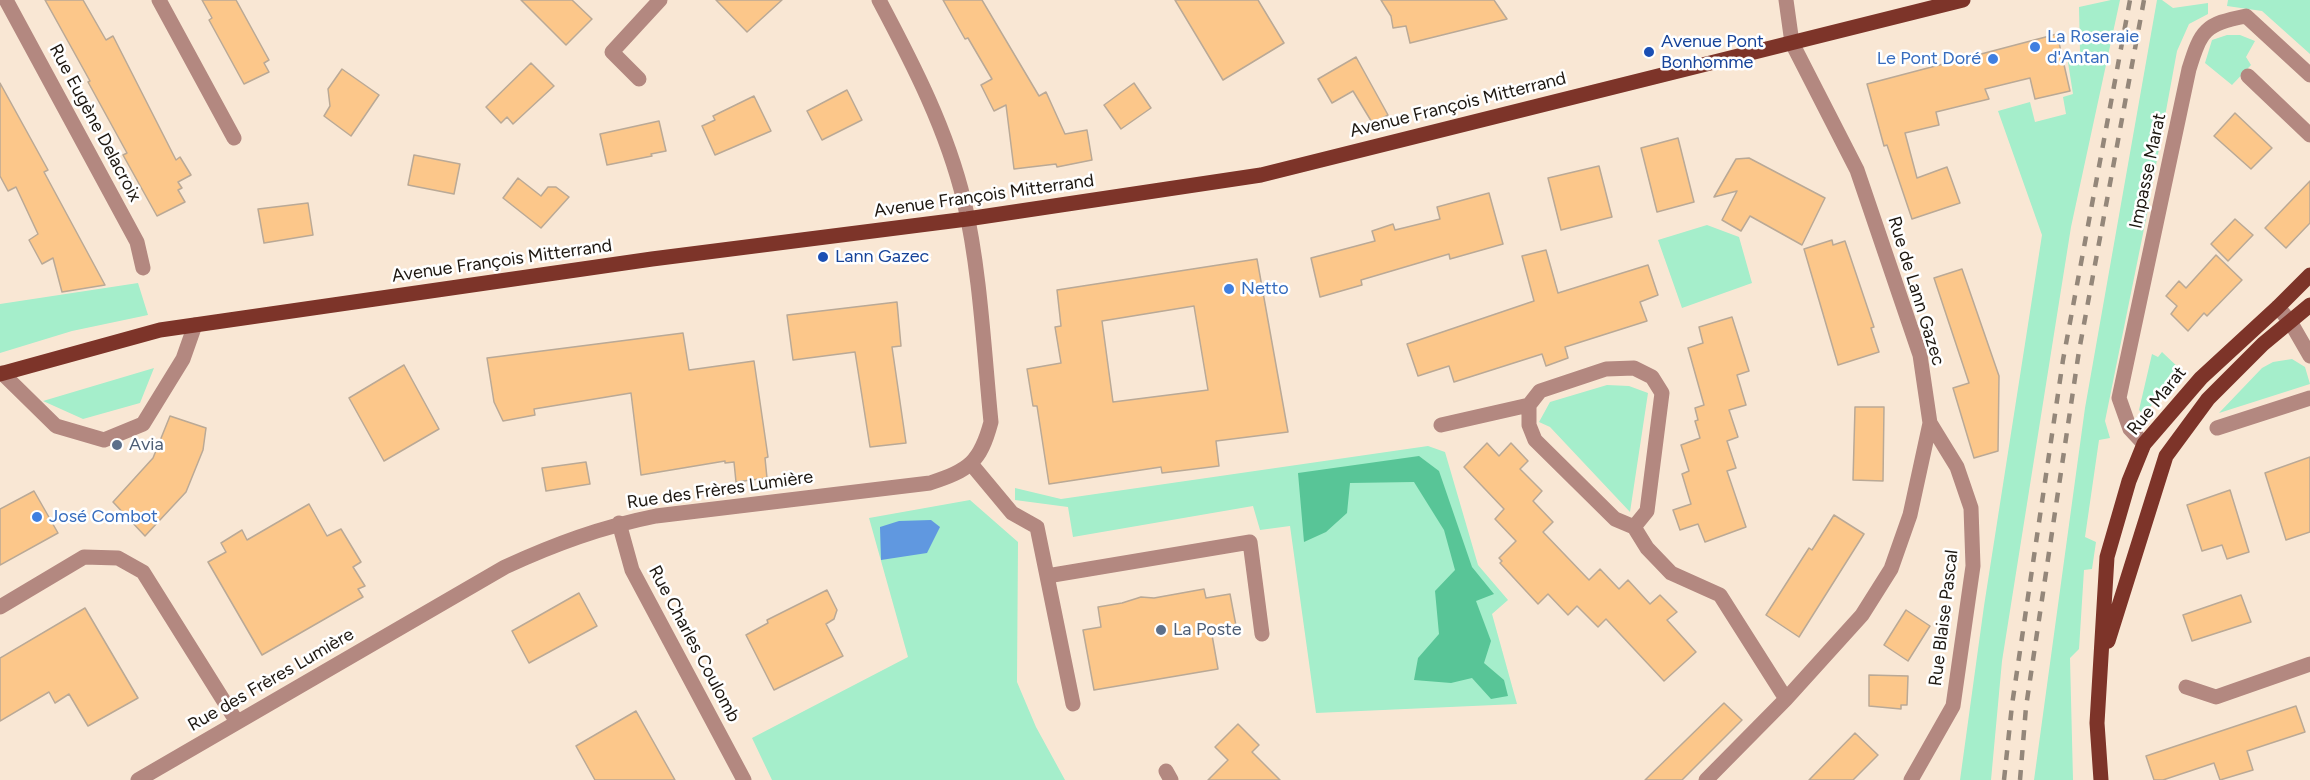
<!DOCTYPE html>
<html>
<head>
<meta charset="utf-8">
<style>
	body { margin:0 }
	canvas { display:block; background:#f9e7d4 }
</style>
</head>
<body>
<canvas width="2310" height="780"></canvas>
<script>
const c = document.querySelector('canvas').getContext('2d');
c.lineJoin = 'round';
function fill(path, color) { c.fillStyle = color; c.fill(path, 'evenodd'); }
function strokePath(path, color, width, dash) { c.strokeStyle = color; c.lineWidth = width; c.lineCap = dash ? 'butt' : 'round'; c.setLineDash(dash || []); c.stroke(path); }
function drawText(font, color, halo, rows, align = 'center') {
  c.font = font + ' Figtree,sans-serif'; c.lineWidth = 5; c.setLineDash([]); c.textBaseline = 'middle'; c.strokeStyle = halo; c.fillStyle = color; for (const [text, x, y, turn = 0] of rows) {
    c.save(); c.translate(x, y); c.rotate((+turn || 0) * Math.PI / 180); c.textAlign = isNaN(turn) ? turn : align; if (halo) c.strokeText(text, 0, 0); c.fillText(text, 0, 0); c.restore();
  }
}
fill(new Path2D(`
	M 2111,0 L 2120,0 L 2071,227 L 2002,661 L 1991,780 L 1960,780 L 1984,606 L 2042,235 L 1998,111 L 2030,102 L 2035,122 L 2066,114 L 2063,97 L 2073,94 L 2067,56 L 2080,52 L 2079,7 Z
	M 2157,0 L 2162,0 L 2173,8 L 2208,3 L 2208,14 L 2189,24 L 2177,51 L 2147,214 L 2105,421 L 2110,438 L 2099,440 L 2085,537 L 2096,542 L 2092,569 L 2084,570 L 2079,649 L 2070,658 L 2073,780 L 2034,780 L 2085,408 Z
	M 2228,0 L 2310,0 L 2310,54 L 2262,11 L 2227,6 Z
	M 2227,35 L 2240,35 L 2255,41 L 2246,57 L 2251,65 L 2232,85 L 2205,63 L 2212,40 Z
	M 1707,225 L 1739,237 L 1752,283 L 1682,308 L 1658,240 Z
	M 138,283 L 148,315 L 72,331 L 0,353 L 0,304 Z
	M 2162,352 L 2180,369 L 2144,415 L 2139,410 L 2152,354 L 2158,357 Z
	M 2292,359 L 2305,367 L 2310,384 L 2219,413 L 2262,368 L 2273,362 Z
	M 154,368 L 140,403 L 83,419 L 43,401 Z
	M 1607,385 L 1629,386 L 1648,393 L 1630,512 L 1550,427 L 1539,422 L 1550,402 Z
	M 1428,446 L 1445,452 L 1478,565 L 1508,600 L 1492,614 L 1517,704 L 1316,713 L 1290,526 L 1260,530 L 1253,506 L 1073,537 L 1068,507 L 1015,500 L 1015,488 L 1061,499 Z
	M 970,500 L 1018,542 L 1017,682 L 1036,727 L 1065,780 L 772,780 L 752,738 L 908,657 L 869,518 Z`), '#a5eecb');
fill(new Path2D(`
	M 1419,456 L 1439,471 L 1472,567 L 1494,594 L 1476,601 L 1491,641 L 1484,663 L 1504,680 L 1508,696 L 1491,699 L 1472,678 L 1451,683 L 1414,680 L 1418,658 L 1439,634 L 1435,591 L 1455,570 L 1444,530 L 1414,482 L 1350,483 L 1347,513 L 1326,532 L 1304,542 L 1298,473 Z`), '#58c597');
fill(new Path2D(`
	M 931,520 L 940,527 L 927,553 L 881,560 L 880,527 L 899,521 Z`), '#6098e0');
const building = new Path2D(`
	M 45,0 L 83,0 L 106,40 L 113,36 L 176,160 L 180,157 L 191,175 L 178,182 L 182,188 L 178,190 L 185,202 L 157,216 L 123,155 L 127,153 L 88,82 L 90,81 Z
	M 202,0 L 236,0 L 269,60 L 264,63 L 269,72 L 244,84 L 209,20 L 212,18 Z
	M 521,0 L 572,0 L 592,19 L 566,45 Z
	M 716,0 L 782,0 L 747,32 Z
	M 943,0 L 982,0 L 1039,96 L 1046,92 L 1065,134 L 1087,130 L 1092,160 L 1057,167 L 1056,164 L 1014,169 L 1006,105 L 994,111 L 981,85 L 992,79 L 968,38 L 965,39 Z
	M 1175,0 L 1258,0 L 1284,43 L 1223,80 Z
	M 1381,0 L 1494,0 L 1507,19 L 1410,43 L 1406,26 L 1393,28 L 1391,16 Z
	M 2057,34 L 2070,91 L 2035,99 L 2030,78 L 1985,89 L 1989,99 L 1936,112 L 1939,125 L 1905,133 L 1917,178 L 1947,167 L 1960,203 L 1912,219 L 1887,145 L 1884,146 L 1867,84 Z
	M 1356,57 L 1388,115 L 1373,124 L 1353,91 L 1332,103 L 1318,79 Z
	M 531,63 L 554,86 L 513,124 L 507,117 L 501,123 L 486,107 Z
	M 342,69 L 379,95 L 351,136 L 324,116 L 330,106 L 328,89 Z
	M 0,83 L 48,170 L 44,172 L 105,285 L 62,292 L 53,258 L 42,264 L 29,240 L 38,234 L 16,187 L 8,191 L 0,176 Z
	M 1134,83 L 1151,108 L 1121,129 L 1104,105 Z
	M 847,90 L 862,120 L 822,140 L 807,111 Z
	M 754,96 L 771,131 L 715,155 L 702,126 L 715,120 L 713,116 Z
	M 2235,113 L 2272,148 L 2251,169 L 2214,136 Z
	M 659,121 L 666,151 L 651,154 L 652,156 L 607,165 L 600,134 Z
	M 1678,138 L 1694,202 L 1657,212 L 1641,148 Z
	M 414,155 L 460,164 L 454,194 L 408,185 Z
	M 1749,158 L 1825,198 L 1802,245 L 1750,216 L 1741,231 L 1722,220 L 1737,191 L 1714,197 L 1736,159 Z
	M 1599,166 L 1612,217 L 1561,230 L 1548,178 Z
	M 518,178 L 541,196 L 548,187 L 556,187 L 569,197 L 541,228 L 503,198 Z
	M 2310,181 L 2310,223 L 2286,248 L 2265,228 Z
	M 1489,193 L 1503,244 L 1450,259 L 1449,254 L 1361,280 L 1362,285 L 1320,297 L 1311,258 L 1375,241 L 1372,231 L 1393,224 L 1395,230 L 1440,219 L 1437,207 Z
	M 308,203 L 313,235 L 264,243 L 258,209 Z
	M 2235,219 L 2253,235 L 2228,261 L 2211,244 Z
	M 1832,240 L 1833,245 L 1845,241 L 1874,327 L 1871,328 L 1879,352 L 1838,365 L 1804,249 Z
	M 1546,250 L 1558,293 L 1648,265 L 1658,295 L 1640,302 L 1647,321 L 1565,347 L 1568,358 L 1546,366 L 1542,354 L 1454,382 L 1449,366 L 1418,376 L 1407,344 L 1534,301 L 1522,256 Z
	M 2216,255 L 2242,280 L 2207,316 L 2204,313 L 2188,331 L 2171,314 L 2177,306 L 2166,296 L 2179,281 L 2186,288 Z
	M 1257,259 L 1288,432 L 1216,441 L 1219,466 L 1162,473 L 1161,467 L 1049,484 L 1037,406 L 1033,406 L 1027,369 L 1061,363 L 1055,327 L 1061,326 L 1057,290 ZM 1194,306 L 1208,390 L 1113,402 L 1102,321 Z
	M 1962,269 L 1999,376 L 1998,451 L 1974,458 L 1953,388 L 1969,383 L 1934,278 Z
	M 897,302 L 901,346 L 892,347 L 906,443 L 870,447 L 855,352 L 793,360 L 787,315 Z
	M 1732,317 L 1749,371 L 1737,375 L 1746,405 L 1729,410 L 1738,437 L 1727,441 L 1736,468 L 1727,471 L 1746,527 L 1705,542 L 1698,524 L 1680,530 L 1673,510 L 1691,504 L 1682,474 L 1689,471 L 1681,445 L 1700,438 L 1695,421 L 1698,420 L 1695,408 L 1704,405 L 1688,348 L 1703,343 L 1699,327 Z
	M 683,333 L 689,370 L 754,361 L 768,457 L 765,458 L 767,478 L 736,482 L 734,462 L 725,463 L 725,461 L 641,475 L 631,393 L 534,409 L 535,415 L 503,421 L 494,402 L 487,358 Z
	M 404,365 L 439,429 L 384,461 L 349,398 Z
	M 1855,407 L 1884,407 L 1883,481 L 1853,480 Z
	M 170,416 L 206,428 L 203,450 L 186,492 L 145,536 L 113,502 L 153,458 Z
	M 1487,443 L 1499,456 L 1511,443 L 1528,461 L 1520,469 L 1542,491 L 1533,501 L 1553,522 L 1543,532 L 1589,580 L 1600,569 L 1619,589 L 1628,580 L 1650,604 L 1660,595 L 1677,612 L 1667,620 L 1696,652 L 1664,681 L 1606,619 L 1598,627 L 1577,606 L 1568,615 L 1548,594 L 1538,604 L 1500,563 L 1502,561 L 1499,558 L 1516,541 L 1495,519 L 1504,509 L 1464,467 Z
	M 2310,457 L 2310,532 L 2286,540 L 2265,473 Z
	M 586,462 L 590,484 L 546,491 L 542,468 Z
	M 2230,490 L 2249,552 L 2227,559 L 2222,545 L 2202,551 L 2187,505 Z
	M 34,491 L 58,533 L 0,565 L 0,509 Z
	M 309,504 L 327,536 L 341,529 L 361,562 L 353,567 L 365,586 L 358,589 L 363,597 L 262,655 L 208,562 L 226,552 L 221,543 L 242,530 L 247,540 Z
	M 1834,515 L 1864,534 L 1799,637 L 1766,615 L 1809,548 L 1812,550 Z
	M 1204,589 L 1206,598 L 1230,594 L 1237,631 L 1212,635 L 1218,669 L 1094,690 L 1083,630 L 1101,627 L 1098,607 L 1122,603 L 1141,597 L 1154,598 Z
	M 827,590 L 837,610 L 834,619 L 826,624 L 843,656 L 774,690 L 746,635 L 768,623 L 767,620 Z
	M 579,593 L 597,626 L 529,663 L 512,631 Z
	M 2241,595 L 2251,622 L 2192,641 L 2183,615 Z
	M 85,608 L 138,698 L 88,726 L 69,694 L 55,703 L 49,692 L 0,721 L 0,658 Z
	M 1906,610 L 1930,626 L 1908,661 L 1884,645 Z
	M 1869,675 L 1908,676 L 1907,705 L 1901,705 L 1901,709 L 1869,706 Z
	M 1724,703 L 1742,720 L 1682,780 L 1645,780 Z
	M 2296,706 L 2305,732 L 2247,751 L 2253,770 L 2220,780 L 2214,763 L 2163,780 L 2154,780 L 2146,756 Z
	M 636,711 L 675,780 L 595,780 L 576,746 Z
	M 1238,724 L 1259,745 L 1252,752 L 1280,780 L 1208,780 L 1228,760 L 1215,747 Z
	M 1855,733 L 1878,755 L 1853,780 L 1809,780 Z`);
fill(building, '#fcc78a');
strokePath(building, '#baa996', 1.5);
strokePath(new Path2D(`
	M 6,0 L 137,242 L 143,268
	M 159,0 L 234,138
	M 2248,76 L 2310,135
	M 639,79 L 612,52 L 660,0
	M 2278,307 L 2291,323 L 2310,356
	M 2,373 L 56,426 L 104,440 L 143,424 L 183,359 L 195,325
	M 1441,425 L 1529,405
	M 2217,428 L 2310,398
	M 2144,444 L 2130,429 L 2119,398 L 2189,69 C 2201,30 2205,24 2246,16 L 2310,75
	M 972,465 L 1012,513 L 1037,527 L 1047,576 L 1250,542 L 1262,634
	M 619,523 L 632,570 L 744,780
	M 1634,527 L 1647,511 L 1662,393 L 1652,377 L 1634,368 L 1606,369 L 1540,391 L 1529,405 L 1529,425 L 1535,440 L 1615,519 L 1634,527 L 1647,548 L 1671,573 L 1720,595 L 1786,699
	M 1047,576 L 1073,704
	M 0,607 L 84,557 L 118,558 L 143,572 L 237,722
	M 2186,687 L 2216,697 L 2310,664
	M 1166,771 L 1171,780
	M 138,780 L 505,567 C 555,544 601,527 656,516 L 930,483 C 969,470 980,463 991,422 C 984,351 980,269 964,201 C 947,130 913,64 879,0
	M 1706,780 L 1786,699 L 1862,615 L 1891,569 L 1910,515 L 1930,423 L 1920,355 L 1857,170 L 1792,43 L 1786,0
	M 1911,780 L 1953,706 L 1973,566 L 1971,508 L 1957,467 L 1930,423`), '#b38880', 15);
strokePath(new Path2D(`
	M 0,374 L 160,330 L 652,259 L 967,219 L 1261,175 L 1963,0
	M 2108,641 L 2166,456 L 2208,399 L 2263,344 L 2310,305
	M 2101,780 L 2097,723 L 2107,557 L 2129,481 L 2144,444 L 2201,378 L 2278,307 L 2310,275`), '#7d3429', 15);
strokePath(new Path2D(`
	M 2004,780 L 2012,705 L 2063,360 L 2130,0
	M 2020,780 L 2026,707 L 2079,351 L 2144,0`), '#94877a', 4.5, [10, 10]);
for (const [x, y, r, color] of [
	[2035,47,6,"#3f7fe0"],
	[1649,52,6,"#1a4fb4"],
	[1993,59,6,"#3f7fe0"],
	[823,257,6,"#1a4fb4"],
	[1229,289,6,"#3f7fe0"],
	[117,445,6,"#5c6f8a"],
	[37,517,6,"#3f7fe0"],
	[1161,630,6,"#5c6f8a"]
]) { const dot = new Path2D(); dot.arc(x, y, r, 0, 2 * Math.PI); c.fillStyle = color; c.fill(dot); strokePath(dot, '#fff', 2); }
drawText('18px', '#366cbe', '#fff', [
	["La Roseraie",2047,37],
	["d'Antan",2047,58],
	["Le Pont Doré",1981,59,"right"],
	["Netto",1241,289],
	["José Combot",49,517]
], 'left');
drawText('18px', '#164399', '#fff', [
	["Avenue Pont",1661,42],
	["Bonhomme",1661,63],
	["Lann Gazec",835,257]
], 'left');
drawText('18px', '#1d1710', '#fff', [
	["Avenue François Mitterrand",1458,105,-14],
	["Rue Eugène Delacroix",95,123,62],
	["Impasse Marat",2148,171,-78],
	["Avenue François Mitterrand",984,196,-8],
	["Avenue François Mitterrand",502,261,-8],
	["Rue de Lann Gazec",1916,291,73],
	["Rue Marat",2157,401,-51],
	["Rue des Frères Lumière",720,490,-8],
	["Rue Blaise Pascal",1944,618,-83],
	["Rue Charles Coulomb",694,644,62],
	["Rue des Frères Lumière",271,680,-30]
]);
drawText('18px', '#4e5e75', '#fff', [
	["Avia",129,445],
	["La Poste",1173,630]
], 'left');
</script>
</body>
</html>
